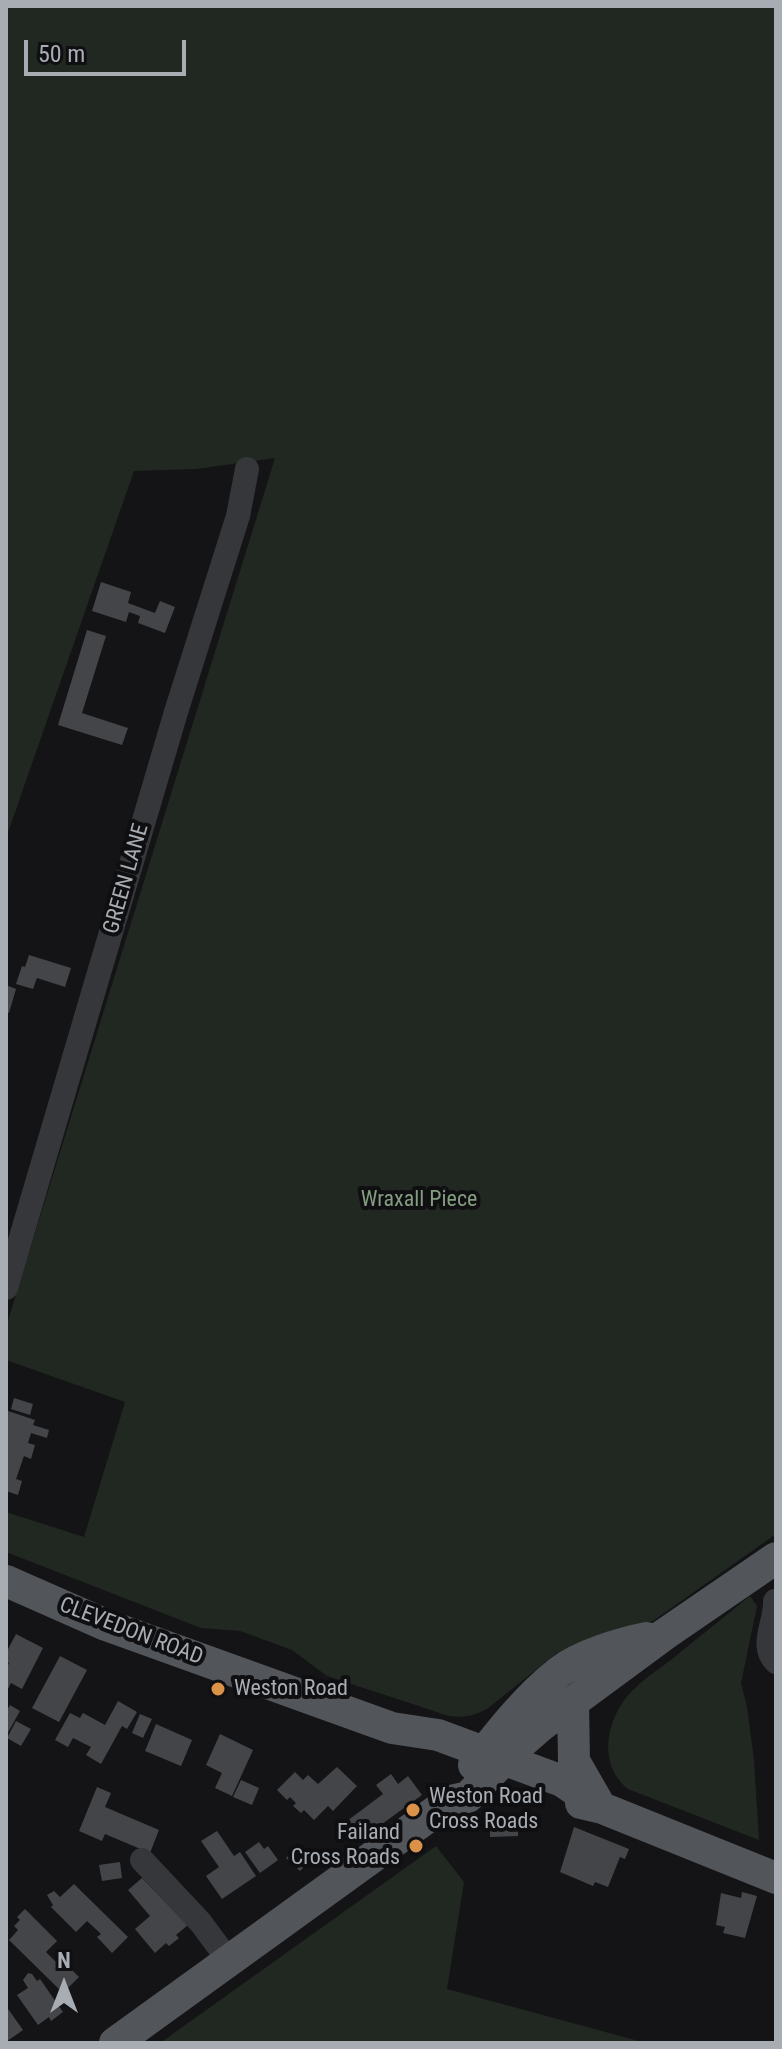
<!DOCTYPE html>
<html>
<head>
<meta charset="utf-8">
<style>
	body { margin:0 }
	#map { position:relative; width:782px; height:2049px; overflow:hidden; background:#141416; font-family:"Roboto Condensed",sans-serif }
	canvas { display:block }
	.frame { position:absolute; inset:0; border:8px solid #a8adb4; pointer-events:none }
	.north { position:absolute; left:24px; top:1945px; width:80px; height:80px; -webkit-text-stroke:6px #0f0f11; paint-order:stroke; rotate:0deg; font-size:22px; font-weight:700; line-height:32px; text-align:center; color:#a8adb4 }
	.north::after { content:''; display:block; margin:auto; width:28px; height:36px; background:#a8adb4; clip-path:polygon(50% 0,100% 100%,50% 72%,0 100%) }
	.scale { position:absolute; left:24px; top:40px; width:162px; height:36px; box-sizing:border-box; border:4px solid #a8adb4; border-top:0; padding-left:10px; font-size:24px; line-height:28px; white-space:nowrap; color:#a8adb4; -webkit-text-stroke:6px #0f0f11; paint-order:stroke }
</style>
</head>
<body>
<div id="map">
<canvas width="782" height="2049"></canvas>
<div class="frame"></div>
<div class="north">N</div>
<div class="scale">50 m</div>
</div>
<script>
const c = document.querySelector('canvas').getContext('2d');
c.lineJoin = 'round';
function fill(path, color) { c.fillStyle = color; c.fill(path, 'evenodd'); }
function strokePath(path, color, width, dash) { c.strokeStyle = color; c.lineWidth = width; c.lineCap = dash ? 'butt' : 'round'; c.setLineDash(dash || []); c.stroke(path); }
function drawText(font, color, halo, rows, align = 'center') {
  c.font = font + ' "Roboto Condensed",sans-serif'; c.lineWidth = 8; c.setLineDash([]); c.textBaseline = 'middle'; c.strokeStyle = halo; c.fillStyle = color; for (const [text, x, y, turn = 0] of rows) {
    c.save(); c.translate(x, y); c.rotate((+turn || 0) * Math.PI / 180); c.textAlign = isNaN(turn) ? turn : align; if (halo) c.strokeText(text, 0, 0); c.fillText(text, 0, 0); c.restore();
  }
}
fill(new Path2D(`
	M 6,6 L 776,6 L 776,1534 L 653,1621 L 594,1638 L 557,1653 L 487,1709 C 473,1716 464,1718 449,1716 L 327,1676 L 292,1650 L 240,1631 L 201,1628 L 6,1552 L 6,1512 L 84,1537 L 125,1402 L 6,1360 L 6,1327 L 275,458 L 196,469 L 134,471 L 6,838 Z
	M 750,1596 L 757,1606 L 741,1683 L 747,1707 L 754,1760 L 759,1840 L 628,1789 C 596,1763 607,1716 633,1690 C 645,1678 659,1669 672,1659 C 698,1638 724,1617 750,1596 Z
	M 436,1846 L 464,1882 L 447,1989 L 646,2043 L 160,2043 Z`), '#212821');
fill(new Path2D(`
	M 101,582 L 131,592 L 128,603 L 155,613 L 160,601 L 175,607 L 165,633 L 138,623 L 140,616 L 129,612 L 126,622 L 92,611 Z
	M 87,630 L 106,636 L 82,713 L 128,728 L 122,745 L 58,725 Z
	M 29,955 L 71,968 L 65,987 L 37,978 L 33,989 L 16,984 L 22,966 L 25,967 Z
	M 6,985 L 16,989 L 9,1013 L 6,1012 Z
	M 14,1398 L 33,1404 L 30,1415 L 11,1409 Z
	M 8,1411 L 35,1420 L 33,1425 L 49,1430 L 47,1438 L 31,1433 L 28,1443 L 35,1445 L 31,1459 L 24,1456 L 16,1479 L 22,1481 L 18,1495 L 6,1491 Z
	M 16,1634 L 43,1648 L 22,1689 L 11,1683 L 6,1693 L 6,1669 L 9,1663 L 6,1662 L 6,1653 Z
	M 60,1656 L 87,1670 L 59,1722 L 32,1708 Z
	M 118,1701 L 137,1712 L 127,1729 L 122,1726 L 101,1764 L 86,1755 L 91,1747 L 73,1738 L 68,1747 L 55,1740 L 70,1713 L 80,1718 L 83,1713 L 105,1725 Z
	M 10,1705 L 20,1711 L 6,1736 L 6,1712 Z
	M 140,1714 L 152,1719 L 143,1738 L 132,1733 Z
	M 16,1721 L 31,1729 L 21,1746 L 7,1738 Z
	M 156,1724 L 192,1740 L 181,1766 L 145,1751 Z
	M 220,1734 L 253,1750 L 232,1796 L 215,1788 L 222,1773 L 206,1765 Z
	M 337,1767 L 357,1786 L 333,1811 L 328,1806 L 314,1820 L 304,1810 L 301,1813 L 293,1806 L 296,1803 L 290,1797 L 287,1800 L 277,1790 L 295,1772 L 303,1780 L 308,1775 L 318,1784 Z
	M 391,1774 L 398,1784 L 408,1776 L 422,1795 L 371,1832 L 369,1830 L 359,1837 L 347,1821 L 383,1794 L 376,1785 Z
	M 241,1780 L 259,1788 L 252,1805 L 233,1797 Z
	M 97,1787 L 111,1793 L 105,1807 L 159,1830 L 150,1853 L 105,1834 L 102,1841 L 79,1831 Z
	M 513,1818 L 513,1826 L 518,1826 L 518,1836 L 490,1837 L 490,1819 Z
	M 574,1827 L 629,1849 L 625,1859 L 620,1857 L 608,1887 L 595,1882 L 593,1886 L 560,1872 Z
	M 217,1831 L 234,1856 L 240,1852 L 256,1876 L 222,1899 L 206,1876 L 219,1867 L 201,1841 Z
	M 259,1842 L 264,1849 L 268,1846 L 278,1860 L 260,1873 L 245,1852 Z
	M 297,1848 L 310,1861 L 300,1871 L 286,1858 Z
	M 120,1862 L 122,1878 L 102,1881 L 99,1865 Z
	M 142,1878 L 188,1925 L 176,1935 L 179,1938 L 169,1946 L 166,1943 L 155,1953 L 135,1929 L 150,1916 L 128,1890 Z
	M 74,1884 L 128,1937 L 112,1953 L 97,1937 L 101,1934 L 87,1921 L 76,1932 L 51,1907 L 53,1905 L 47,1895 L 54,1891 L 60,1897 Z
	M 742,1892 L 757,1896 L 745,1938 L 723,1933 L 725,1927 L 716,1925 L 721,1893 L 741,1898 Z
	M 25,1909 L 57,1941 L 46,1952 L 60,1966 L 64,1962 L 79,1977 L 63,1993 L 9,1940 L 18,1930 L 14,1926 L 20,1920 L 17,1917 Z
	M 28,1973 L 32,1974 L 37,1981 L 40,1979 L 63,2012 L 51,2021 L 49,2017 L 38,2025 L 17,1995 L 28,1988 L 23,1980 Z
	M 6,2006 L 23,2030 L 6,2042 Z`), '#434548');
strokePath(new Path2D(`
	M 6,1288 L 176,712 L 238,516 L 247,469
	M 775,1601 C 776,1623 759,1645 776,1662
	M 142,1860 L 201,1923 L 229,1961`), '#36373a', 24);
strokePath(new Path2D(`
	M 6,1581 L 106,1625 L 392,1728 L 438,1735 L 562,1781 L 602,1808
	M 573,1702 L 574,1761 L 597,1801
	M 474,1765 C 499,1733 526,1698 559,1672 C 579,1656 621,1643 647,1638
	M 581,1803 L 602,1808 L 776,1878
	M 115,2043 L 450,1801 L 468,1797 L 513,1750 L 543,1724 L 665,1634 L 776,1558`), '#525559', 32);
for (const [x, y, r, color] of [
	[218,1689,8,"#da9148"],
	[413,1810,8,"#da9148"],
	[416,1846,8,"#da9148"]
]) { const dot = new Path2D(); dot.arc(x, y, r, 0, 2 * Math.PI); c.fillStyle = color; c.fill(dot); strokePath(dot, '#0f0f11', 3); }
drawText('22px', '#a8adb4', '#0f0f11', [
	["GREEN LANE",127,879,-74],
	["CLEVEDON ROAD",131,1632,21]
]);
drawText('22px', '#849d81', '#0f0f11', [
	["Wraxall Piece",419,1200]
]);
drawText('22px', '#a8adb4', '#0f0f11', [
	["Weston Road",234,1689],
	["Weston Road",429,1797],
	["Cross Roads",429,1822],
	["Failand",400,1833,"right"],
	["Cross Roads",400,1858,"right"]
], 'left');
</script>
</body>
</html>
